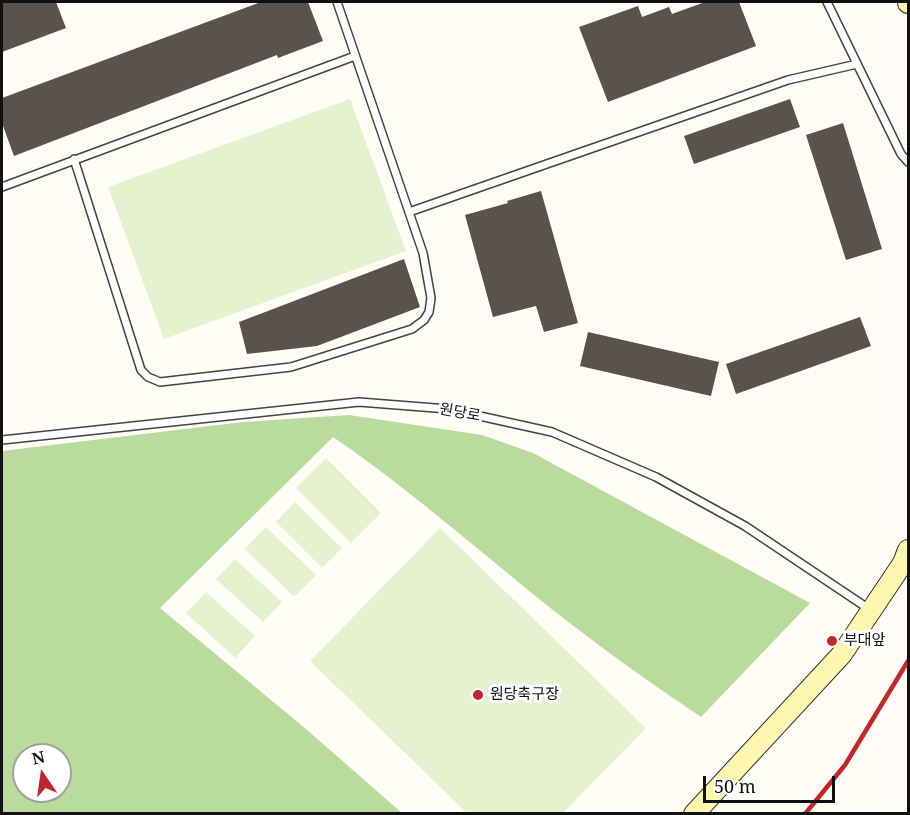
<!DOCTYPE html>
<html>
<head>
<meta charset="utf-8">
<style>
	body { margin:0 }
	#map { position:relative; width:910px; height:815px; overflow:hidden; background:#fffdf5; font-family:"Noto Serif",serif }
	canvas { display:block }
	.frame { position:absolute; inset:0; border:3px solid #111; pointer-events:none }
	.north { position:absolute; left:12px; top:743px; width:60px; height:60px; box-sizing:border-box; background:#fff; border:2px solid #a0a0a0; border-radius:50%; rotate:347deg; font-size:16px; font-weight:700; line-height:24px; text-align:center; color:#111 }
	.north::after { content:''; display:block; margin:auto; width:21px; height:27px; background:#c4262e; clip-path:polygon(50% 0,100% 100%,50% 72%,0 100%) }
	.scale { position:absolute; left:703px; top:776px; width:132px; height:27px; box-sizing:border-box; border:3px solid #111; border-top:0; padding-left:8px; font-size:18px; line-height:21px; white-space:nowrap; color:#111; -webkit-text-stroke:4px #fff; paint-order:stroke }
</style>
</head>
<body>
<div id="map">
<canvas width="910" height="815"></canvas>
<div class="frame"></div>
<div class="north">N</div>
<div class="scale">50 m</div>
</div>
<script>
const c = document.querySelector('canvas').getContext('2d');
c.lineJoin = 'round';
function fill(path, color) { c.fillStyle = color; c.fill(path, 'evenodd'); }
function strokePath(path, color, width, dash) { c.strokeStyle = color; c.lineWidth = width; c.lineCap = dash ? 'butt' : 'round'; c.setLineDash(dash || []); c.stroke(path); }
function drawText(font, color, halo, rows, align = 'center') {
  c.font = font + ' "Noto Serif","Noto Sans KR",serif'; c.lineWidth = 6; c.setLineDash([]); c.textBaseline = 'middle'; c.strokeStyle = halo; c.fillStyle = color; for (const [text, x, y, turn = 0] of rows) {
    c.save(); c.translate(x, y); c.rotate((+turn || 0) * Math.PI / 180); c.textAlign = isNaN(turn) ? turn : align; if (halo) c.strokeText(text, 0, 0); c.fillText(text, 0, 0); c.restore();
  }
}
fill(new Path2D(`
	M 349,415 L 482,435 L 533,453 L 810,603 L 701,717 C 655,686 611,655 567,621 C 489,560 415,493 333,437 L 160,608 L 306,729 L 402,813 L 2,813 L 2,451 L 243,422 ZM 24,755 L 60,755 L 60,791 L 24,791 Z`), '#b9dc9c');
fill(new Path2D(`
	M 350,99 L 406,251 L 164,339 L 108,187 Z
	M 326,458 L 381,513 L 351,543 L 296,488 Z
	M 295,502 L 342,548 L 322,568 L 276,522 Z
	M 266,527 L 316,575 L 294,597 L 245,549 Z
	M 440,528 L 646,728 L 563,813 L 467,813 L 310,661 Z
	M 235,559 L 282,602 L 263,622 L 216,579 Z
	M 206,592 L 255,636 L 235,658 L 186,613 Z`), '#e6f2cf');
fill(new Path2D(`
	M 2,2 L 56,2 L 66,28 L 2,52 Z
	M 261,2 L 308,2 L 323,41 L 278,58 L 277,55 L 14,156 L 2,123 L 2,98 Z
	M 705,2 L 739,2 L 756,46 L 608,102 L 579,27 L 638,6 L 642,17 L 669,7 L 672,14 Z
	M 790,99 L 800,127 L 694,164 L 684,136 Z
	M 843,123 L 882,249 L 846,260 L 806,135 Z
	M 541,191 L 578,323 L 544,332 L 536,306 L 493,317 L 465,215 L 508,203 L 507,201 Z
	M 404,259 L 420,307 L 317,346 L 247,354 L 239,322 Z
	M 860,317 L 871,346 L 736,394 L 726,364 Z
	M 588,332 L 719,362 L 711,396 L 580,366 Z`), '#5a524d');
const lane = new Path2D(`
	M 827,2 L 901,154 L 908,162
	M 74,159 L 141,370 L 148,377 L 160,382 L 291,367 L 412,329 L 424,320 L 429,312 L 431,298 L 423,253 L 337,2
	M 2,187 L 355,56
	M 409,212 L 788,80 L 857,64
	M 2,440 L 359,402 L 448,409 L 552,432 L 656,477 L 745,526 L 869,609`);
const secondary = new Path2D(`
	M 908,2 L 908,3
	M 694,814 L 842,654 L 903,563 L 908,550`);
strokePath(lane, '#444', 10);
strokePath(secondary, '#333', 22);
strokePath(lane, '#fff', 7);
strokePath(secondary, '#fff6b0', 20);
strokePath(new Path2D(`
	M 805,814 L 845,765 L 908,661`), '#c4262e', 4.5);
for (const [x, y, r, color] of [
	[832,641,6,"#c4262e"],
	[478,695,6,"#c4262e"]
]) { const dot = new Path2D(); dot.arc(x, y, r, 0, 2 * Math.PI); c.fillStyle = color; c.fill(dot); strokePath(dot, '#fff', 2); }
drawText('15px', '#111', '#fff', [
	["원당로",460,413,10]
]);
drawText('15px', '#111', '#fff', [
	["부대앞",844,641],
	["원당축구장",490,695]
], 'left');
</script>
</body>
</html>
